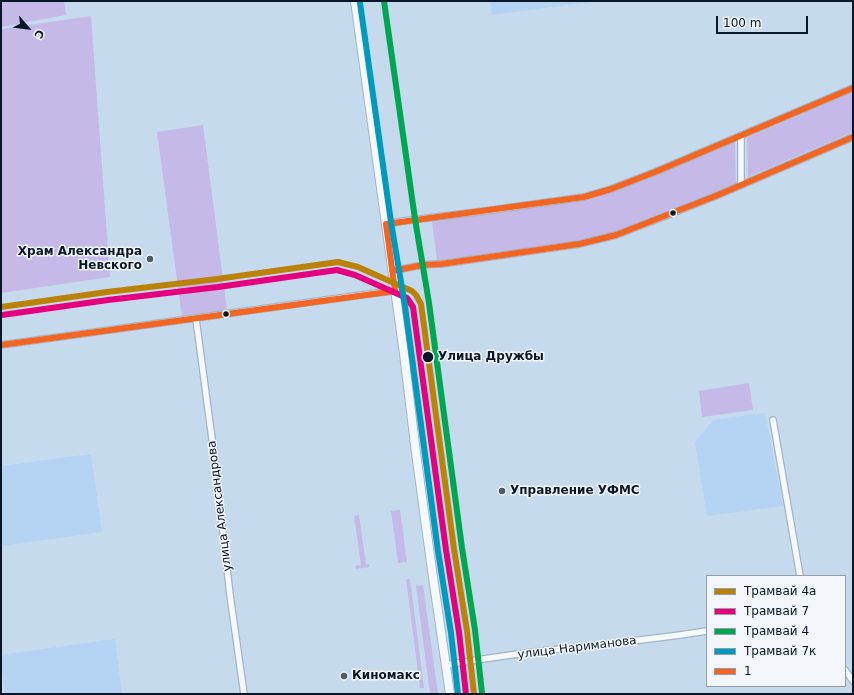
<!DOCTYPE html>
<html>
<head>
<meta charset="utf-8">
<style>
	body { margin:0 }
	#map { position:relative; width:854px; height:695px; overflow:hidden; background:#c6daee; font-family:"DejaVu Sans",sans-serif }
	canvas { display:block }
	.frame { position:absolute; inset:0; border:2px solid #071727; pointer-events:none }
	.legend { position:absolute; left:706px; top:575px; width:140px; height:112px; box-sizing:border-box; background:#f2f6fb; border:1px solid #949da6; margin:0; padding:5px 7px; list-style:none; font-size:12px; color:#071727 }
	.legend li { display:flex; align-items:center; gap:8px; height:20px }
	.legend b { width:20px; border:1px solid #949da6 }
	.north { position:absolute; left:8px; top:8px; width:40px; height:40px; -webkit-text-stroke:3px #f2f6fb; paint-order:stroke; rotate:118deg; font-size:11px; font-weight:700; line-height:16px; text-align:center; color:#071727 }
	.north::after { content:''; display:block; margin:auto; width:14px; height:18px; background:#071727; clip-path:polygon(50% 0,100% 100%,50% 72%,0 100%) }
	.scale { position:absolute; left:716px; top:16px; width:92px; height:18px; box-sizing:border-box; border:2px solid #071727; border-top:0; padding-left:5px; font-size:12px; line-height:14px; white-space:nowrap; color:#071727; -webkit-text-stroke:3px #f2f6fb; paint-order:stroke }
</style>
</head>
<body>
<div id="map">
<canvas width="854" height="695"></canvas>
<div class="frame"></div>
<ul class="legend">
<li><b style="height:5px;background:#bb820a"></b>Трамвай 4а</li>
<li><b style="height:5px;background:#e5007d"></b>Трамвай 7</li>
<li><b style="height:5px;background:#00a651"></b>Трамвай 4</li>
<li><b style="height:5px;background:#019abd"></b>Трамвай 7к</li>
<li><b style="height:5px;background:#f26522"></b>1</li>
</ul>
<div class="north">С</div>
<div class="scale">100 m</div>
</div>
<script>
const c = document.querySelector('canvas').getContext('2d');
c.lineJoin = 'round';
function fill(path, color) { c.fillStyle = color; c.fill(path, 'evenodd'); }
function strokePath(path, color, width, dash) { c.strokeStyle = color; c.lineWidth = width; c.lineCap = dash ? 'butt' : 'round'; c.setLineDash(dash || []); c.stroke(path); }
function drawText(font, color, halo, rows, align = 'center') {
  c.font = font + ' "DejaVu Sans",sans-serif'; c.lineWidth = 3; c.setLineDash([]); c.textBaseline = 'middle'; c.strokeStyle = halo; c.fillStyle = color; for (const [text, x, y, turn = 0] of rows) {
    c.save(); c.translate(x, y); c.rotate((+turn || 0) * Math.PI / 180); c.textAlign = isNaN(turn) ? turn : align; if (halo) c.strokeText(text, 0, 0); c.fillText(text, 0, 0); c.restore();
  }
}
fill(new Path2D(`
	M 490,1 L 598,1 L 492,15 Z
	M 765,413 L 783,506 L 707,516 L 695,442 L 713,420 Z
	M 91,454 L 102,532 L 1,546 L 1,466 Z
	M 115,639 L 122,694 L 5,694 L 1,661 L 1,655 Z`), '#b5d3f3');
fill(new Path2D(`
	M 1,1 L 64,1 L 66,15 L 1,27 Z
	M 91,16 L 110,277 L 1,293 L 1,29 Z
	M 853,92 L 853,132 L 748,177 L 747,138 Z
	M 203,125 L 227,310 L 182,317 L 157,132 Z
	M 735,142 L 736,183 L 652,219 L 615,232 L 578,241 L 437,261 L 432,222 L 584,200 L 649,178 Z
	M 749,383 L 753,410 L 702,417 L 699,391 Z
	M 400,510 L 407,562 L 398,563 L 391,511 Z
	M 359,515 L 366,564 L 369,564 L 370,567 L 356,569 L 355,566 L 361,565 L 354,516 Z
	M 406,579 L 410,579 L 424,688 L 420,688 Z
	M 423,585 L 438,694 L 430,694 L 416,586 Z`), '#c5bae7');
const minor = new Path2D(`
	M 741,185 L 741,135
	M 386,224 L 404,221 L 485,211 L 584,197 L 611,189 L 655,172 L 853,88
	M 392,271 C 408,268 425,263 441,264 L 579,244 L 616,235 L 673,213 L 718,195 L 853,137
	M 196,319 L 216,469 L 230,595 L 244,694
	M 1,345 C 126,327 251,311 376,293 L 395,291
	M 773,420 L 800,576
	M 446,665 C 487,658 529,652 570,648 C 616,643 662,638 707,631
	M 845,670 L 853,681`);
const secondary = new Path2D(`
	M 355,1 L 404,354 L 416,453 L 432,570 L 450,694`);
strokePath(minor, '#a4b5c7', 8);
strokePath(secondary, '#a4b5c7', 10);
strokePath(minor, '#f6f9fc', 5.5);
strokePath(secondary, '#f6f9fc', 8);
strokePath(new Path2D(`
	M 392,271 L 423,265 L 441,264 L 579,244 L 616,235 L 718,195 L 853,137
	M 395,291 L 386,224 L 584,197 L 611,189 L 655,172 L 853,88
	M 1,345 L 395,291`), '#f26522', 6);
strokePath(new Path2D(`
	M 1,307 L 107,292 L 217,279 L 338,262 L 358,267 L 412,291 L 416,295 L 421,304 L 454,549 L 467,631 L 474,694`), '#bb820a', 6);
strokePath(new Path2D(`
	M 2,315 L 108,300 L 218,287 L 337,270 L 355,275 L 407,298 L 413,307 L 446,550 L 459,632 L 466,694`), '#e5007d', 6);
strokePath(new Path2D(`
	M 384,1 L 415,219 L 429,303 L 462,548 L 475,630 L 482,693`), '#00a651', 6);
strokePath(new Path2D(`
	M 360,3 L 391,222 L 405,306 L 438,551 L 451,633 L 458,694`), '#019abd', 6);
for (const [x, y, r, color] of [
	[673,213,3.5,"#071727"],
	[150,259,4,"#4a5b6d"],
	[226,314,3.5,"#071727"],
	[428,357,6,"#071727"],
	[502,491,4,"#4a5b6d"],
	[344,676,4,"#4a5b6d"]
]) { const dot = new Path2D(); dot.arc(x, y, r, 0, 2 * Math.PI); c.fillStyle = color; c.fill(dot); strokePath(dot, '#f2f6fb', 1.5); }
drawText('bold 12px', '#071727', '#f2f6fb', [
	["Храм Александра",142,252,"right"],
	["Невского",142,266,"right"],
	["Управление УФМС",510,491],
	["Киномакс",352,676]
], 'left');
drawText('bold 12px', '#071727', '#f2f6fb', [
	["Улица Дружбы",438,357]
], 'left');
drawText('12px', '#071727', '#f2f6fb', [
	["улица Александрова",220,506,-97],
	["улица Нариманова",577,648,-7]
]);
</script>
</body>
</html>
